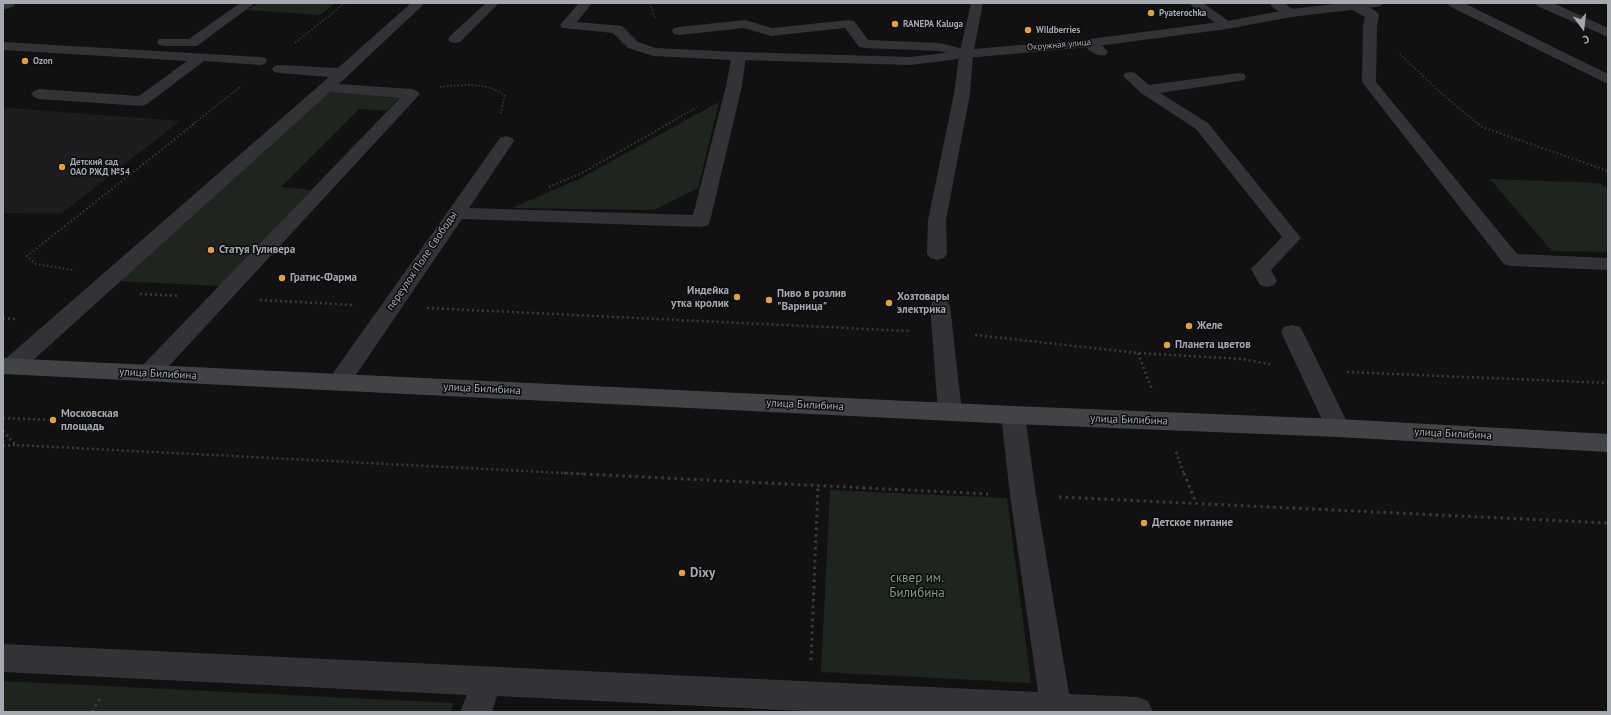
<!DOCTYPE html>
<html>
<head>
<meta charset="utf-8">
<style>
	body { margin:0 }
	#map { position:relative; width:1611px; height:715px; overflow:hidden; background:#111112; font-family:"PT Sans",sans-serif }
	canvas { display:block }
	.frame { position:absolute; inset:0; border:4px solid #a4a9b2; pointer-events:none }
	.north { position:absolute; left:1563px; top:8px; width:40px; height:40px; -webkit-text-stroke:3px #0c0c0d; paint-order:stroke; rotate:165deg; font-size:11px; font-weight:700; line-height:16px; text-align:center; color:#a4a9b2 }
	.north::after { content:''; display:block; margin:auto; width:14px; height:18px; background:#a4a9b2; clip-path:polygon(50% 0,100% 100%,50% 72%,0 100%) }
</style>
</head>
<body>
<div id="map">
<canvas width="1611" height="715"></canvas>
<div class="frame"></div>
<div class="north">С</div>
</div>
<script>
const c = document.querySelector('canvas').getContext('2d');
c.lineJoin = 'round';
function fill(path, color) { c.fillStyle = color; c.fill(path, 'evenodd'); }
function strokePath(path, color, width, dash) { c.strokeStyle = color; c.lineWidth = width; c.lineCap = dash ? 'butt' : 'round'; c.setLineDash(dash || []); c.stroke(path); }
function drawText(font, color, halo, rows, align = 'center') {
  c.font = font + ' "PT Sans",sans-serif'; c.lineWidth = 3; c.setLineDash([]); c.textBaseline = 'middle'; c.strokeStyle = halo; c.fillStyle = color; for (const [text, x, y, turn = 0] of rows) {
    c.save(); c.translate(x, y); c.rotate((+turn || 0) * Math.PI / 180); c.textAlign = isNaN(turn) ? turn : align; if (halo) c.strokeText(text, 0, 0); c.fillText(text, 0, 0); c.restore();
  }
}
fill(new Path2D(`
	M 3,107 L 10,108 L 180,121 L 61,214 L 3,213 Z`), '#1d1d1f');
fill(new Path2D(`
	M 258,3 L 335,3 L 320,15 L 247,10 Z
	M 329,92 L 399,98 L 386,111 L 359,109 L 281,187 L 311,190 L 220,286 L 119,281 Z
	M 719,102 L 698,188 L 654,210 L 512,208 L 581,178 Z
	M 1490,179 L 1598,183 L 1608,188 L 1608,252 L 1552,251 Z
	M 830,490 L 1007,498 L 1031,683 L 821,672 Z
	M 3,681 L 454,703 L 450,712 L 3,712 Z`), '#1e251e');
strokePath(new Path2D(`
	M 650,3 L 655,18
	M 295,43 L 345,3
	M 1400,54 L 1441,93 L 1479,125
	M 440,87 C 463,85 486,81 505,96 L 500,115
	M 192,125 L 240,87
	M 666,125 L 697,107`), '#393a3e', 1.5, [1.5, 2]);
strokePath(new Path2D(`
	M 1478,124 L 1482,127 L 1608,171
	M 549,187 L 580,174 L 668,124
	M 72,270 L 36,264 L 27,256 L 194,124`), '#393a3e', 2, [1.5, 2.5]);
strokePath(new Path2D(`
	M 140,294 L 179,296
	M 260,300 L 355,305
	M 427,308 L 910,331
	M 3,318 L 16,319
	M 975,335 L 1138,353 L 1242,359 L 1270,364
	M 1138,353 L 1152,390
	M 1347,372 L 1608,383
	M 3,418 L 53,420
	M 3,431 L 16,445 L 584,474
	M 3,446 L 15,445
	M 1176,452 L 1184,474`), '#393a3e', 2.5, [2, 3]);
strokePath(new Path2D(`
	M 564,473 L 988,494
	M 1184,473 L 1196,503
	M 1059,497 L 1608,523
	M 811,660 L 818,485
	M 92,712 L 100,699`), '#393a3e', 3, [2.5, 4]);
fill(new Path2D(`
	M 3,3 L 15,3 L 14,6 L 3,10 Z
	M 240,3 L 255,3 L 197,46 L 164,46 L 159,45 L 157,42 L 159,39 L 189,39 Z
	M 411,3 L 425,3 L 339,84 L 412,89 L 417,91 L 420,94 L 157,379 L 149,381 L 141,379 L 138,373 L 141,367 L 400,98 L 330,92 L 20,372 L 12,374 L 4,372 L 4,360 L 329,77 L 279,73 L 274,72 L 272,69 L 274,66 L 279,65 L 338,68 Z
	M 486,3 L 499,3 L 460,42 L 455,43 L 450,42 L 448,39 L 450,36 Z
	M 579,3 L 592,3 L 577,22 L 622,26 L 638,42 L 655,48 L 739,52 L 744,53 L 746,56 L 742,86 L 710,221 L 708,225 L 701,227 L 462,219 L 347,388 L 339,390 L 331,388 L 328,382 L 331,376 L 500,138 L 506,136 L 512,138 L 514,141 L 469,208 L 693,215 L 726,86 L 731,60 L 653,56 L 628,48 L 613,33 L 562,28 L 560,25 Z
	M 1188,3 L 1203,3 L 1234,25 L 1232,28 L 1222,28 Z
	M 1269,3 L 1284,3 L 1298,13 L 1296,16 C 1287,18 1274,10 1269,3 Z
	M 1345,3 C 1357,3 1371,4 1379,15 L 1377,26 L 1376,82 L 1517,254 L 1608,258 L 1608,270 L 1511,266 L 1504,264 L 1362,82 L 1363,26 L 1365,17 L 1346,6 Z
	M 1448,3 L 1464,3 L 1608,74 L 1608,84 L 1449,6 Z
	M 1536,3 L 1553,3 L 1608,28 L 1608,37 L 1537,6 Z
	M 745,20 L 772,28 L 849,20 L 854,21 L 868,40 L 940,43 L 971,51 L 973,54 L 970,94 L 946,220 L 947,254 L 944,258 L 937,260 L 930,258 L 927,254 L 928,220 L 954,94 L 959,56 L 940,51 L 864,48 L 859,47 L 845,28 L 771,36 L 744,28 L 679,35 L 674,34 L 672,31 L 674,28 L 679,27 Z
	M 1090,39 C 1097,41 1104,46 1108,52 L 1106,55 C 1097,57 1088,51 1083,43 L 1085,40 Z
	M 3,42 L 260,57 L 265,58 L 267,61 L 265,64 L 260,65 L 204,61 L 147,104 L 142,106 L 39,99 L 34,97 L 31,94 L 34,91 L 39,89 L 139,96 L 187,61 L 3,50 Z
	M 1130,72 L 1135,73 L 1149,85 L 1239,73 L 1244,74 L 1246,77 L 1244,80 L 1239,81 L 1160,93 L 1208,123 L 1301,238 L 1271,270 L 1277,281 L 1274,285 L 1267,287 L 1260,285 L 1251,269 L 1282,237 L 1196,129 L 1141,93 L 1123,76 L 1125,73 Z
	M 940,299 L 947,301 L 950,306 L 962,412 L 958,418 L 950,421 L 942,418 L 938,412 L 930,306 L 933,301 Z
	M 1292,325 L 1300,327 L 1303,332 L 1350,428 L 1346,434 L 1338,437 L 1330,434 L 1326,428 L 1281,332 L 1284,327 Z
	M 1013,406 L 1021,409 L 1025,415 L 1036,495 L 1069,694 L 1137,697 L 1148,701 L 1153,712 L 824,712 L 497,696 L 492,712 L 460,712 L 467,695 L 3,672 L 3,644 L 1038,692 L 1010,495 L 1001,415 L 1005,409 Z`), '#333337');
fill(new Path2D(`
	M 971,3 L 983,3 L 974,49 L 1090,39 L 1227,21 L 1291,9 L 1343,3 L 1382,3 L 1381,6 L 1376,7 L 1291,17 L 1227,29 L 1090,47 L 966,58 L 911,65 L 739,60 L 734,59 L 732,56 L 734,53 L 739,52 L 911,57 L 960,51 Z`), '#333337');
fill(new Path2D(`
	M 3,358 L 1013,406 L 1338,419 L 1608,434 L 1608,452 L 1338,437 L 1013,424 L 3,374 Z`), '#414347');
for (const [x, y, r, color] of [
	[1151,13,4,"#e0a23c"],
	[895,24,4,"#e0a23c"],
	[1028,30,4,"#e0a23c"],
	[25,61,4,"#e0a23c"],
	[62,167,4,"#e0a23c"],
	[211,250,4,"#e0a23c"],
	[282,278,4,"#e0a23c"],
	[737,297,4,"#e0a23c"],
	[769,300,4,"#e0a23c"],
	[889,303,4,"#e0a23c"],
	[1189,326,4,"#e0a23c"],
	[1167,345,4,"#e0a23c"],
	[53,420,4,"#e0a23c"],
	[1144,523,4,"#e0a23c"],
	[682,573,4,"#e0a23c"]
]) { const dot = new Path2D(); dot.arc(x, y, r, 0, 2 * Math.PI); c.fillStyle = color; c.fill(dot); strokePath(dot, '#0c0c0d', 1.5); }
drawText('bold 9px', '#a4a9b2', '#0c0c0d', [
	["Pyaterochka",1159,13],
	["RANEPA Kaluga",903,24],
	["Wildberries",1036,30],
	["Ozon",33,61],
	["Детский сад",70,162],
	["ОАО РЖД №54",70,172]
], 'left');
drawText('9px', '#a4a9b2', '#0c0c0d', [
	["Окружная улица",1059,45,-5]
]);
drawText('bold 11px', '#a4a9b2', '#0c0c0d', [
	["Статуя Гуливера",219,250],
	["Гратис-Фарма",290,278],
	["Индейка",729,291,"right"],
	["утка кролик",729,304,"right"],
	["Пиво в розлив",777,294],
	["\"Варница\"",777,307],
	["Хозтовары",897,297],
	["электрика",897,310],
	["Желе",1197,326],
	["Планета цветов",1175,345],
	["Московская",61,414],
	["площадь",61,427],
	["Детское питание",1152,523]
], 'left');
drawText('11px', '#a4a9b2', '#0c0c0d', [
	["переулок Поле Свободы",422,261,-56],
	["улица Билибина",158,374,3],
	["улица Билибина",482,389,3],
	["улица Билибина",805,405,3],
	["улица Билибина",1129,420,2],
	["улица Билибина",1453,434,3]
]);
drawText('bold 13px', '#a4a9b2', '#0c0c0d', [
	["Dixy",690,573]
], 'left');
drawText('13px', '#7c9b7d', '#0c0c0d', [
	["сквер им.",917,578],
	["Билибина",917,593]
]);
</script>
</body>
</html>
